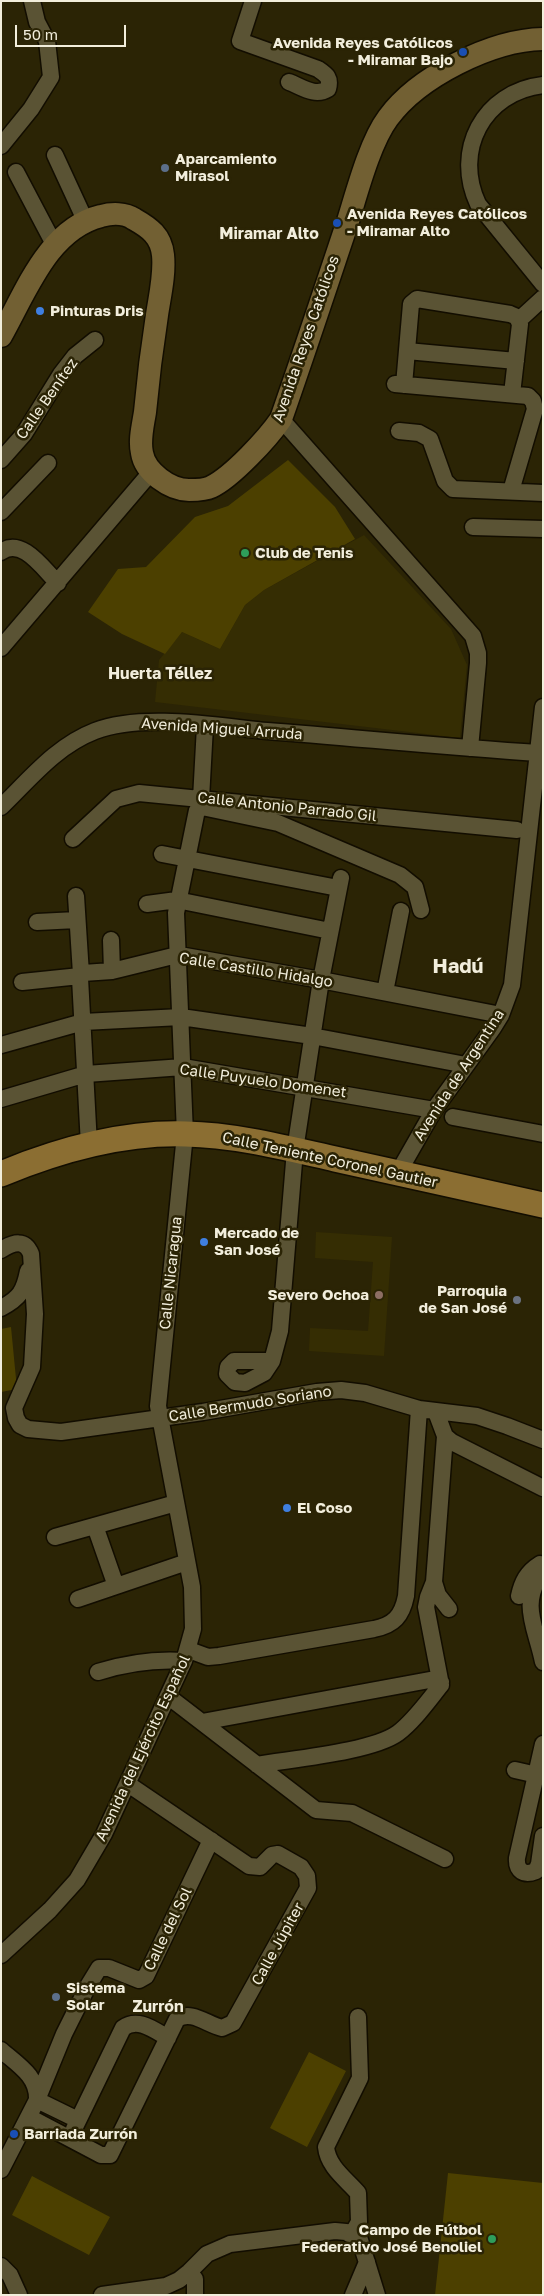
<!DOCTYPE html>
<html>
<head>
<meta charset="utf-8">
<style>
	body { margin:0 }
	#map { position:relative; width:544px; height:2296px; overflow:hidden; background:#2b2405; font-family:"Golos Text",sans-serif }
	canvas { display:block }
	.frame { position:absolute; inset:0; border:2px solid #f2eedc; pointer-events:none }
	.scale { position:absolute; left:15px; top:25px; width:111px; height:22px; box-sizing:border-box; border:2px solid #f2eedc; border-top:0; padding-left:6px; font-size:15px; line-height:18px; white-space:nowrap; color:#f2eedc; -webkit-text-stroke:4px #2b2405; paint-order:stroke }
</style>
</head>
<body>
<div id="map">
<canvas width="544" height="2296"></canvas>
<div class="frame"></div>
<div class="scale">50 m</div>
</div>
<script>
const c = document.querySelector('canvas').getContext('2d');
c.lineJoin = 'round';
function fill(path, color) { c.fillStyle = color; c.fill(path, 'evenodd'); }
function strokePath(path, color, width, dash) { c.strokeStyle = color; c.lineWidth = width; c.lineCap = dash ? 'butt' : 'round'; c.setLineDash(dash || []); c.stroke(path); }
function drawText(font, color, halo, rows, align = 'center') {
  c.font = font + ' "Golos Text",sans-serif'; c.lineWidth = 5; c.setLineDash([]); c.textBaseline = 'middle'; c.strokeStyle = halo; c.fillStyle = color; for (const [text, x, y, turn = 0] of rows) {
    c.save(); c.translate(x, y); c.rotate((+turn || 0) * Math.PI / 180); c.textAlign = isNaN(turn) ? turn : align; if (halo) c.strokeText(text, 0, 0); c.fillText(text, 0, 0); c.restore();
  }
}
fill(new Path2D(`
	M 364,535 L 451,629 L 467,665 L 460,738 L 155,702 L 159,660 L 182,632 L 220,649 L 245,605 L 264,590 Z
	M 316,1232 L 392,1237 L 384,1356 L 309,1351 L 310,1328 L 368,1331 L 373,1262 L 315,1258 Z`), '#352d03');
fill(new Path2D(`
	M 288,460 L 335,507 L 355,539 L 264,590 L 245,605 L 220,649 L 182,632 L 165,654 L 122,634 L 88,612 L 118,569 L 146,567 L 195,517 L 228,506 Z
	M 11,1327 L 17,1389 L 1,1392 L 1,1329 Z
	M 309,2052 L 346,2071 L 307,2147 L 270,2128 Z
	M 448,2173 L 543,2183 L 543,2295 L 435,2295 Z
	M 32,2176 L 110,2217 L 89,2255 L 12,2215 Z`), '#4c4000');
const street = new Path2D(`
	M 253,1 L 240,41 L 318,69 C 327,75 331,78 328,89 C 315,97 302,87 289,82
	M 543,85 C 483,92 453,151 478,204 L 543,284
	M 1,146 L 31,109 L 51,77 L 47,41 L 37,22 L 32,1
	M 55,155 L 85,220
	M 16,172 L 55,246
	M 519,320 L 543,298
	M 407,351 L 516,361
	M 395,384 L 528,396 L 533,401 L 535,409 L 511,491
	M 404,385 L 411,304 L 417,299 L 510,314 L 517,317 L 520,324 L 512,394
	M 281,419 L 473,636 L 478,653 L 478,663 L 470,748
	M 399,431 L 419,433 L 430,439 L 445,481 L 453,489 L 543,493
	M 1,460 L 24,434 L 61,374 L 75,356 L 95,340
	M 1,512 L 48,463
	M 473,527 L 543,529
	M 1,552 C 22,536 44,570 58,583
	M 1,648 L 152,471
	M 201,799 L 205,726
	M 1,807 C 30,779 56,746 95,731 C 142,713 216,726 267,731 C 357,738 447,747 538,753
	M 73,839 L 116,799 L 139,793 L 517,830
	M 162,854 L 338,888
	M 76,896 L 81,974
	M 147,904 L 177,900 L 330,931
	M 37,922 L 77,920
	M 111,940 L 112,971
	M 22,982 L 80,976
	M 385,992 L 401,911
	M 1,1045 L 83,1022 L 181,1017 L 312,1036 L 466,1065
	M 1,1099 L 86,1074 L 183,1067 L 434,1110
	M 453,1117 L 543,1134
	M 89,1145 L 80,978 L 83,973 L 112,971 L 173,956 L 185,956 L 321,980 L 501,1015
	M 398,1173 L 434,1110 L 493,1028 L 501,1015 L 512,985 L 543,707
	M 1,1250 C 14,1242 25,1239 31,1254 L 35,1314 L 32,1367 L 14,1408 L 16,1418 L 20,1425 L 28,1429 L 61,1432 L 203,1412 L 317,1392 L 341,1390 L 365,1393 L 419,1409 L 477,1416 L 507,1426 L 543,1440
	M 1,1308 C 20,1298 24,1291 28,1271
	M 272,1361 L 234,1361 L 228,1367 L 227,1374 L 235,1382 L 245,1383 L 264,1373 L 272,1361 L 280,1331 L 295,1150 L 321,980 L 341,878
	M 436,1412 L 445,1436 L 452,1442 L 543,1488
	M 445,1436 L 434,1582 L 438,1595 L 449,1609
	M 95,1526 L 116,1586
	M 55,1537 L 176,1503
	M 543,1572 C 519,1603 536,1627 543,1662
	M 519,1596 C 522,1582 527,1572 540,1564
	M 78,1599 L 187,1562
	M 189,1650 L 208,1657 L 219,1656 L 374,1629 C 394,1625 402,1616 406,1596 L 419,1409
	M 98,1672 C 127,1663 154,1659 184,1661
	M 169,1697 L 316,1810 L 352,1813 L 445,1859
	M 202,1722 L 435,1679 L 441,1682
	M 543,1744 L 517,1858 C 516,1871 524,1876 536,1871 L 539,1864 L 543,1836
	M 257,1765 C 291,1759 372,1752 398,1733 C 414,1721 428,1701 441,1685 L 426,1607 L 428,1597 L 434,1582
	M 515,1770 L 537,1775
	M 1,1955 L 50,1910 L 77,1880 L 104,1834 L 184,1661 L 193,1629 L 192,1587 L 158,1406 L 185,1134 L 176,913 L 197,810 L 202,807 L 278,823 L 400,875 L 415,887 L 421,910
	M 1,2050 C 18,2065 38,2076 37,2100 L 1,2170
	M 29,2117 L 101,2155 L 110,2155 L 177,2019 C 192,2010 206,2024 222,2028 L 233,2023 L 308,1888 L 307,1876 L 301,1867 L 278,1854 L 272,1855 L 260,1867 L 249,1866 L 128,1784
	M 78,2120 L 37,2100 L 64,2034 L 88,1986 L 99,1968 L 109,1968 L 139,1980 L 146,1976 L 211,1840
	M 74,2129 L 123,2028 C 138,2017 154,2030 168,2038
	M 352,2234 L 359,2222 L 358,2193 C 346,2179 328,2167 326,2147 L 360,2078 L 358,2017
	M 1,2266 L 10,2275 L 19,2295
	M 189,2272 L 195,2279 L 195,2295
	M 102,2295 L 166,2286 L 179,2280 L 189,2272 L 207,2254 L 230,2244 L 335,2231 L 346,2232 L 360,2240 L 377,2295
	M 353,2295 L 367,2262`);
const secondary = new Path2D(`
	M 1,336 C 26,292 48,229 101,216 C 112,213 125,213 134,219 C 150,228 161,236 163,255 C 165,274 160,295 157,315 C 152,347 148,379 145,412 C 143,425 139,440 142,453 C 145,472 170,490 189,490 C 196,490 205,490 211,487 C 232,477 268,438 281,419 C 304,353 326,287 348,221 C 357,192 370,142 388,118 C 418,77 491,40 543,39`);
const primary = new Path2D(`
	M 1,1174 C 59,1150 123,1132 186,1134 C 236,1135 286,1148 335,1159 C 404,1174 474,1190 543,1205`);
strokePath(street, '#120d00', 19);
strokePath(secondary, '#120d00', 25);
strokePath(primary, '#120d00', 28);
strokePath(street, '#5a5334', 16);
strokePath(secondary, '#726033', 22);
strokePath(primary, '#8b6e32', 25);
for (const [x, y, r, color] of [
	[463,52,5,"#1a4fb4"],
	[165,168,5,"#5c6f8a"],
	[337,223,5,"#1a4fb4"],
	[40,311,5,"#3f7fe0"],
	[245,553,5,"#2e9e5b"],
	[204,1242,5,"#3f7fe0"],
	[379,1295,5,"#8d6e63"],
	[517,1300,5,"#6b7280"],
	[287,1508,5,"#3f7fe0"],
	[56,1997,5,"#5c6f8a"],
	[14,2134,5,"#1a4fb4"],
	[492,2239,5,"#2e9e5b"]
]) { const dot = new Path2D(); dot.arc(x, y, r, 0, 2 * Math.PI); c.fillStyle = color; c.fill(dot); strokePath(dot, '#2b2405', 2); }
drawText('bold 15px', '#f2eedc', '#2b2405', [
	["Avenida Reyes Católicos",453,43,"right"],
	["- Miramar Bajo",453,60,"right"],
	["Aparcamiento",175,159],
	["Mirasol",175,176],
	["Avenida Reyes Católicos",347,214],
	["- Miramar Alto",347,231],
	["Pinturas Dris",50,311],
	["Club de Tenis",255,553],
	["Mercado de",214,1233],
	["San José",214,1250],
	["Parroquia",507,1291,"right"],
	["de San José",507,1308,"right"],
	["Severo Ochoa",369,1295,"right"],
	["El Coso",297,1508],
	["Sistema",66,1988],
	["Solar",66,2005],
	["Barriada Zurrón",24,2134],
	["Campo de Fútbol",482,2230,"right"],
	["Federativo José Benoliel",482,2247,"right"]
], 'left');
drawText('15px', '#f2eedc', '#2b2405', [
	["Avenida Reyes Católicos",306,339,-71],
	["Calle Benítez",47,399,-55],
	["Avenida Miguel Arruda",222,729,4],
	["Calle Antonio Parrado Gil",287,807,6],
	["Calle Castillo Hidalgo",256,970,9],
	["Avenida de Argentina",459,1075,-57],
	["Calle Puyuelo Domenet",263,1081,8],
	["Calle Teniente Coronel Gautier",330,1160,12],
	["Calle Nicaragua",171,1273,-84],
	["Calle Bermudo Soriano",250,1404,-9],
	["Avenida del Ejército Español",143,1748,-65],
	["Calle del Sol",168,1929,-64],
	["Calle Júpiter",278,1944,-61]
]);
drawText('bold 16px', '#f2eedc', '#2b2405', [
	["Miramar Alto",269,234],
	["Huerta Téllez",160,674],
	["Zurrón",158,2007]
]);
drawText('bold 20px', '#f2eedc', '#2b2405', [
	["Hadú",458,967]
]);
</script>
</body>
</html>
